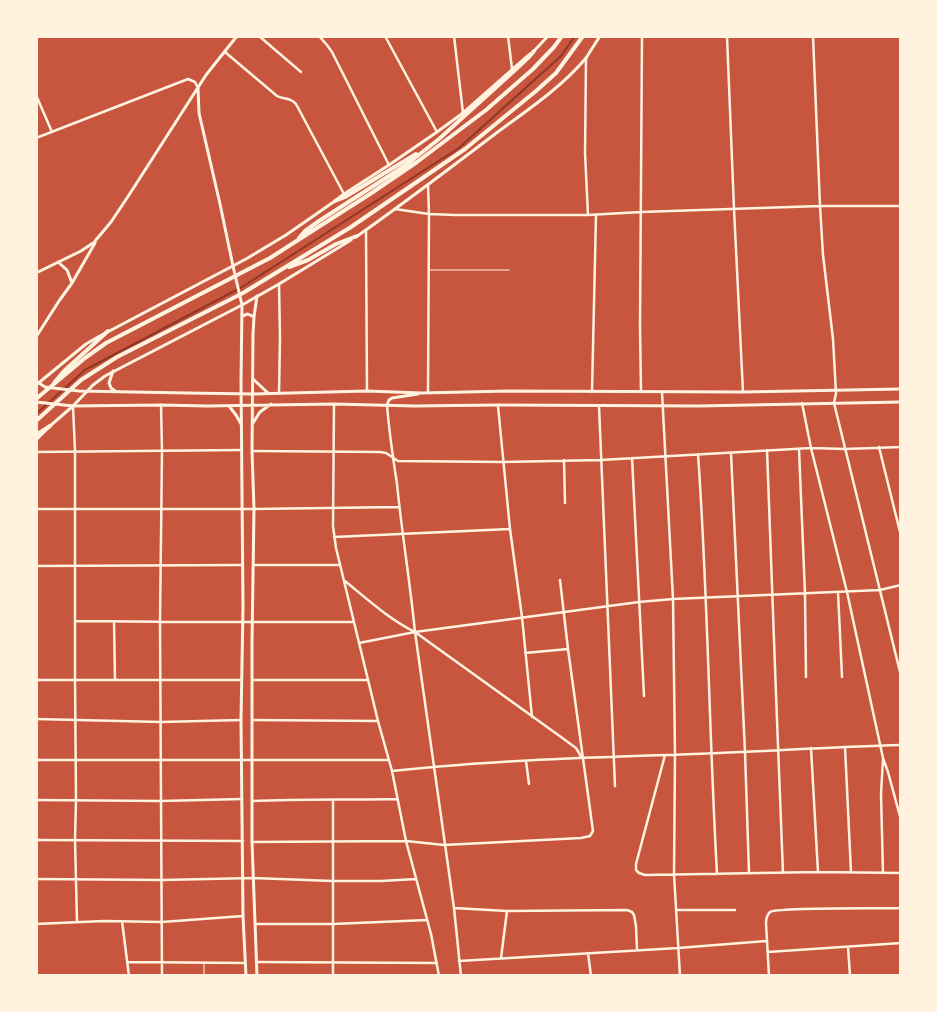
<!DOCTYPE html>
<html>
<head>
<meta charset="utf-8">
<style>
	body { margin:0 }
	#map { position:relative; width:937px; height:1012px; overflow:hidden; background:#c8553d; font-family:Cabin,sans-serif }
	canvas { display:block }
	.frame { position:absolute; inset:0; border:38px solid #fff3e0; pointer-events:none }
</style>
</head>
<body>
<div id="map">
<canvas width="937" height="1012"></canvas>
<div class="frame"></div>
</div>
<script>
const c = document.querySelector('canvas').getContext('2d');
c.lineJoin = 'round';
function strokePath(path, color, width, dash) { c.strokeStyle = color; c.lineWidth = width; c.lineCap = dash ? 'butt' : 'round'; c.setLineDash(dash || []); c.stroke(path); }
strokePath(new Path2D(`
	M 36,414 L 85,370 L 242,287 L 459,148 L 561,56 L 575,36`), '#8f3625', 2);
strokePath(new Path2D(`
	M 429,270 L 509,270
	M 204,975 L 204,962`), '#fff3e0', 1);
strokePath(new Path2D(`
	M 259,36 L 301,72
	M 319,36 L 327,45 L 332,52 L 389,165
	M 385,36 L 437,132
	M 454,36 L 463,113
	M 508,36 L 512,69
	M 727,36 L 734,209 L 743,392
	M 813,36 L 820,206 L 823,255 L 833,339 L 836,393 L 834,403 L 901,676
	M 225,52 L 277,96 C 285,100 290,97 296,104 L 344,194
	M 586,59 L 585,153 L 588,215
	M 36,95 L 52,132
	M 36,138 L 188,79 L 195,82 L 198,88
	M 395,209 L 429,214 L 455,215 L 588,215 L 641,212 L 820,206 L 901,206
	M 366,231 L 367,391
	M 279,284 L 280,338 L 279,393
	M 428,392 L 429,214 L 428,185
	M 592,392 L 596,215
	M 641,392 L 640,326 L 642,36
	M 662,392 L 673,599 L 675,755 L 674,874 L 680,976
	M 802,403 L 811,448 L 847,592 L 883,758 L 888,772 L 901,820
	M 334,404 L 333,526 L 336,548 L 378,721 L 392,771 L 406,841 L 431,934 L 439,976
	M 161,405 L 162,451 L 160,622 L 162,976
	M 387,405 C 389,431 393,458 397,484 C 402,534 410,582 415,632 L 454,908 L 461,976
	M 73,406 L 75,451 L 75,680 L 76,799 L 75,840 L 77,922
	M 498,406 L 510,529 L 522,617 L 532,717
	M 599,406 L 615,786
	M 879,447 L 901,536
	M 799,449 L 805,594 L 806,677
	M 767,450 C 771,591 778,732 783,873
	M 253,451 L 380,452 L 386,453 L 398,461 L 503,462 L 601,460 L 811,448 L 845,449 L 901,447
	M 36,452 L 242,450
	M 731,453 L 745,752 L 749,873
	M 698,454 C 708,594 709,734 717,874
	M 632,458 L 644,696
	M 564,460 L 565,503
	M 36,509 L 254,509 L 399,507
	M 334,537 L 510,529
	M 254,565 L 340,565
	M 36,566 L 242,565
	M 345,581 C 367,599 389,619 415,632 L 561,737 L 576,748 L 582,758
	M 838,592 L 842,677
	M 75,621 L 188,622 L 354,622
	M 114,622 L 115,680
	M 359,643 L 415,632 L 639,602 L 673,599 L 880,590 L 901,585
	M 525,653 L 568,649
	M 36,680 L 242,680
	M 253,680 L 368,680
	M 36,719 L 161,722 L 241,720
	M 252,720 L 378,721
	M 845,747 L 851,872
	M 811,748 L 818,872
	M 665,755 L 636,864 L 636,870 L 639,873 L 645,875 L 818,872 L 901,873
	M 883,759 L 881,794 L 883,873
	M 36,760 L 388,760
	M 526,761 L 529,784
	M 392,771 C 482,761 574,758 665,755 C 744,753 822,747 901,745
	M 36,800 L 161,801 L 242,799
	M 253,801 C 301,799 349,800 397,799
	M 36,840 L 243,841
	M 252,842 L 406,841 L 444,845 L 581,838 L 590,836 L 593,831 L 568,649 L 560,580
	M 36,879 L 162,880 L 253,878 L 333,881 L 381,881 L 416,879
	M 454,908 L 507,911 L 627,910 L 632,912 L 634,915 L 636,926 L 637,950
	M 676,910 L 735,910
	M 122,921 L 129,976
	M 36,924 L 104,921 L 162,922 L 243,916
	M 255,924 L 333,924 L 427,920
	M 848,947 L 850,976
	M 768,952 L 901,943
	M 588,953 L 591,976
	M 501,958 L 507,911
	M 459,961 L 678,948 L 766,941
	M 128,962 L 245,963
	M 256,962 L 437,963
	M 333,976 L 333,800
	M 769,976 L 766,923 C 766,919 767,915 770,912 C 778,907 883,909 901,908
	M 880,976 L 901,975`), '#fff3e0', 2.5);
strokePath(new Path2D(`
	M 198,88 L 199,113 L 220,204 L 233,266
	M 356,237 C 403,204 449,169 495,134 C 526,111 561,88 586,58
	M 58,262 L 67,270 L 72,283
	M 36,273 L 81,251 L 93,243
	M 36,337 L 59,301 L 72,283 L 95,243 L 95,241 L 111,222 L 129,195 L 206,75 L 237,36
	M 36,385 L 86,344 L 98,337 L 246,259 L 286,235 L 335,201 L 344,194 L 389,165 L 437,132 L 463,113 L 530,54
	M 36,440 L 50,426 L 73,406 L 93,385 L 105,376 L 242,305 L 279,284 L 351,240`), '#fff3e0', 3);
strokePath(new Path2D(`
	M 534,51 L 548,36
	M 586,58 L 600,36
	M 233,266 L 242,305 L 241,381 L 243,606 L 241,720 L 243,916 L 246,976
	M 242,316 L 248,314 L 254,317
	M 113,371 L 109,383 L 111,388 L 115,391
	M 253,379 L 268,393
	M 39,383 L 45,387 L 79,391 L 187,393 L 253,394 L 367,391 L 422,393 L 509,391 L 743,392 L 901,389
	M 36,402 L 73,406 L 161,405 L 207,406 L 334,404 L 414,406 L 498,405 L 699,406 L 901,402
	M 387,405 L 389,400 L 392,398 L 418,394
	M 229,406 L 236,415 L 241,424
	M 253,423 L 260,412 L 271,404
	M 257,976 L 252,842 L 252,642 L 254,509 L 252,451 L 253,334 L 254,317 L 257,296`), '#fff3e0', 3);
strokePath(new Path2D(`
	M 335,201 L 345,197 L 416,154
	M 299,238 L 305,231 L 319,221 L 406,165 L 439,139 L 514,71 L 529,57 L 534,51
	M 289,267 L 308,260 L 336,244 L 357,236
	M 54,383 L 64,371 L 108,331
	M 36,399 L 85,358 L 106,343 L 270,258 L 370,194 L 417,162 L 486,110 L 533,69 L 554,47 L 562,36
	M 36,421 L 81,380 L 117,357 L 243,293 L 351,227 L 465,149 L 536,91 L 556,73 L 583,36
	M 36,435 L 50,426`), '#fff3e0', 4);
</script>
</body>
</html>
